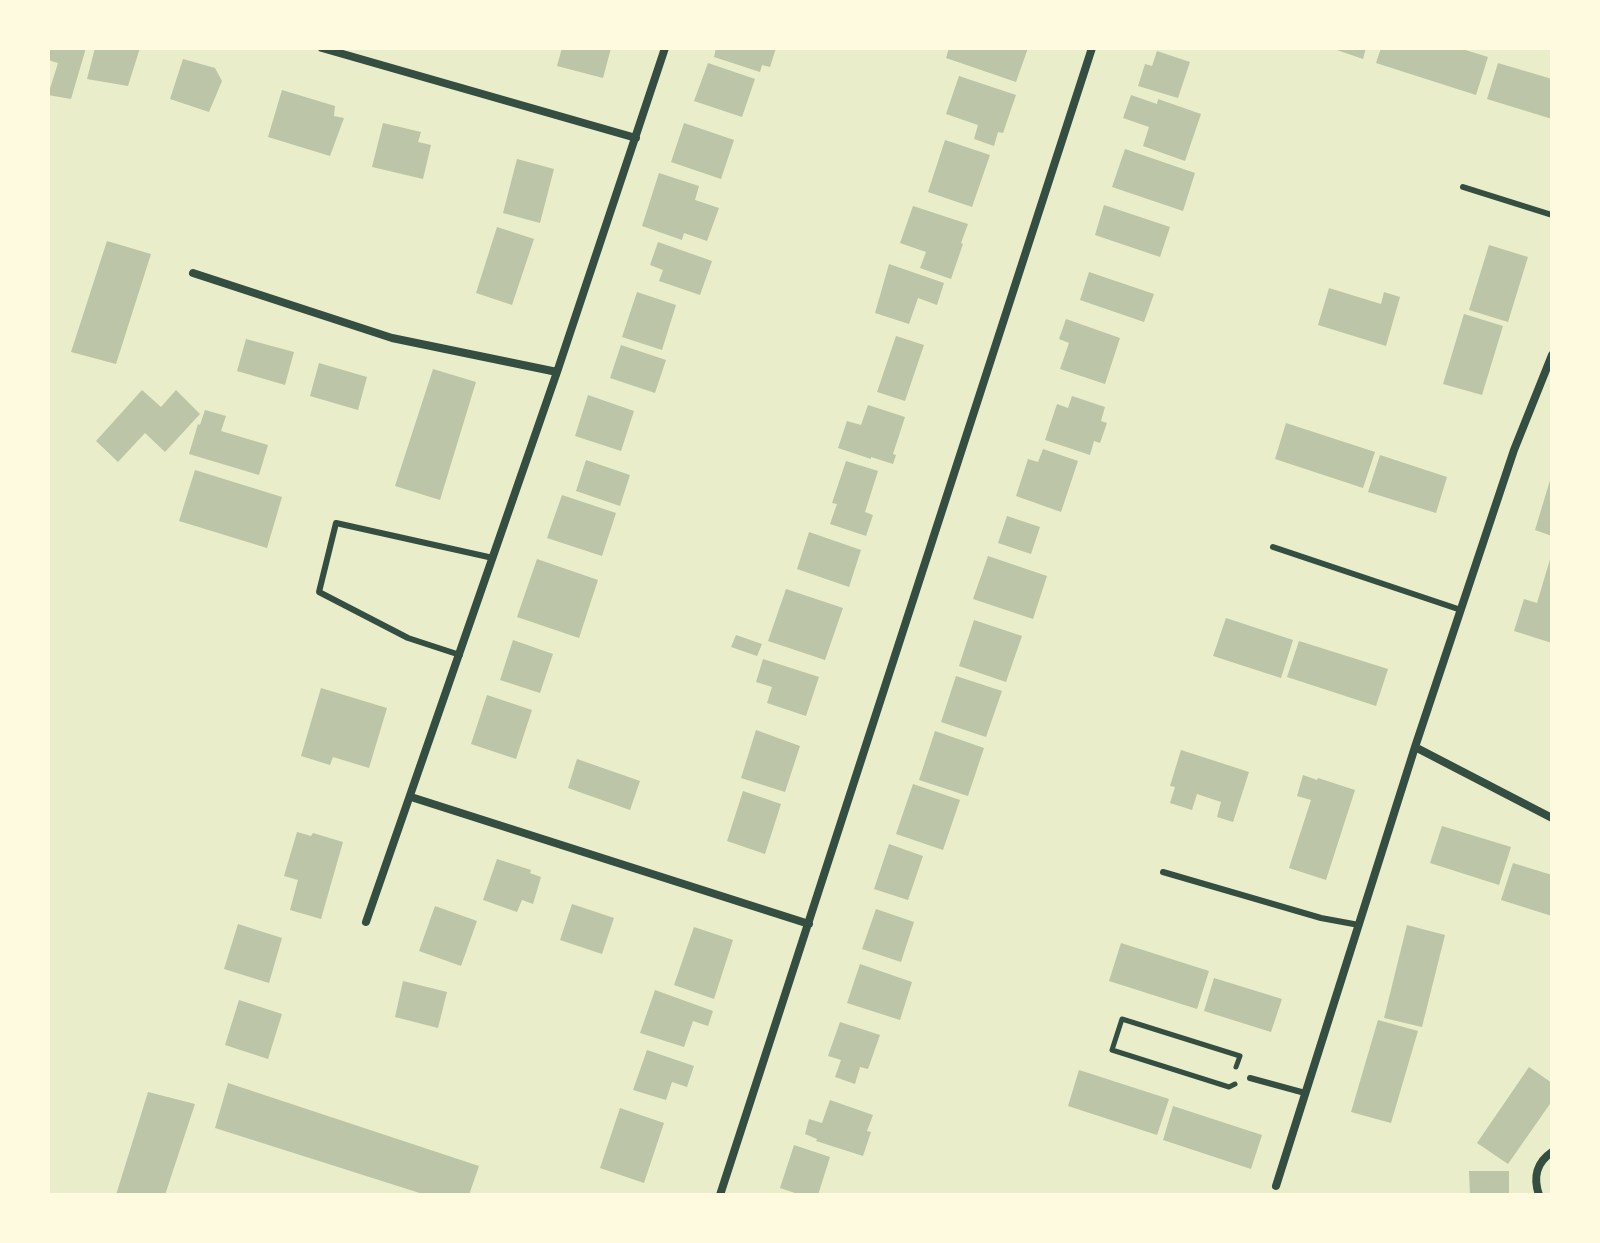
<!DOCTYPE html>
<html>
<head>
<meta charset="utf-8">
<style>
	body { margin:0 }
	#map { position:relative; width:1600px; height:1243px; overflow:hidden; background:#e9edc9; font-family:"Fira Sans",sans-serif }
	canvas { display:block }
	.frame { position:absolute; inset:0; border:50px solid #fefae0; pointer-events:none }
</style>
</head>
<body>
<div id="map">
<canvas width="1600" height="1243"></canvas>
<div class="frame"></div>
</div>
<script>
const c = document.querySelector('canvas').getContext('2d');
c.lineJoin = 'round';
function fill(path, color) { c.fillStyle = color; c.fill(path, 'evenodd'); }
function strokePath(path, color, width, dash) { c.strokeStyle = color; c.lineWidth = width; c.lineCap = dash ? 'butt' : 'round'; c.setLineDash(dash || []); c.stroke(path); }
fill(new Path2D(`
	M 48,48 L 86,48 L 71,99 L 48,95 L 58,63 L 48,60 Z
	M 95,48 L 140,48 L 128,86 L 87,79 Z
	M 562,48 L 611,48 L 603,78 L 557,66 Z
	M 716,48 L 776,48 L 770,67 L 762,65 L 760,72 L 714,57 Z
	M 949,48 L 1028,48 L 1016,82 L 946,58 Z
	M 1331,48 L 1366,48 L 1363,59 Z
	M 1381,48 L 1459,48 L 1488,57 L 1476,95 L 1376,63 Z
	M 1157,51 L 1190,62 L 1178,98 L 1138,86 L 1145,64 L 1152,66 Z
	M 183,59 L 215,68 L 222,81 L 209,112 L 170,99 Z
	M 708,63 L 755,79 L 742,117 L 694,101 Z
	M 1498,63 L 1552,79 L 1552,119 L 1487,99 Z
	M 959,76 L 1016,95 L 1003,133 L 998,132 L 994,146 L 974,139 L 978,125 L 946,114 Z
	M 282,90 L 335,106 L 334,116 L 344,118 L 330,156 L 268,137 Z
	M 1131,95 L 1157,104 L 1158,99 L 1201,114 L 1185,161 L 1143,146 L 1149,127 L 1123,118 Z
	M 383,123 L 421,132 L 418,142 L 431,145 L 423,179 L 372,167 Z
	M 684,123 L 734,140 L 721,179 L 671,162 Z
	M 945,140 L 990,155 L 972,207 L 928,192 Z
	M 1125,149 L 1195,173 L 1183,211 L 1112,187 Z
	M 517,159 L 554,169 L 540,223 L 503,213 Z
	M 659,173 L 699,186 L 695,200 L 719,208 L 707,241 L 684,233 L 682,240 L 642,226 Z
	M 1104,205 L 1170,227 L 1160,257 L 1095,235 Z
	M 913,206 L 968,224 L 961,243 L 963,244 L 951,279 L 920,268 L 926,252 L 900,243 Z
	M 497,227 L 534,239 L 512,305 L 476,293 Z
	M 107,241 L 151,254 L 116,364 L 71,352 Z
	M 658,242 L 712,261 L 700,295 L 659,281 L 663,270 L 650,265 Z
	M 1489,245 L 1528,257 L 1508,322 L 1469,310 Z
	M 889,264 L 944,283 L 937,305 L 918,298 L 909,324 L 875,313 Z
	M 1089,272 L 1154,294 L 1144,322 L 1080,300 Z
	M 1329,288 L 1381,304 L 1384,292 L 1400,297 L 1386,346 L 1318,325 Z
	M 637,292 L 676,305 L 662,350 L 622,337 Z
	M 1464,314 L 1503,326 L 1482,395 L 1443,384 Z
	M 1066,319 L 1120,338 L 1105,384 L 1060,369 L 1069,343 L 1059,339 Z
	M 896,336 L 924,345 L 905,401 L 877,392 Z
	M 246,339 L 294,352 L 285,385 L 237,371 Z
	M 621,345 L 666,360 L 655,393 L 610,378 Z
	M 319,363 L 367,377 L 358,410 L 310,396 Z
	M 433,369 L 476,382 L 440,500 L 395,486 Z
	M 142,390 L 161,407 L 176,390 L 200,414 L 165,452 L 145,433 L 118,462 L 96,441 Z
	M 588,395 L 634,411 L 621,451 L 575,436 Z
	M 1072,396 L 1105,407 L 1101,421 L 1107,423 L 1100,443 L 1094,441 L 1090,455 L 1045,440 L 1057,404 L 1068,408 Z
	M 868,405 L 905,417 L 893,454 L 896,455 L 893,464 L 871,457 L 871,459 L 838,448 L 847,421 L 861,425 Z
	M 205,410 L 226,416 L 221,431 L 268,445 L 259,475 L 189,454 L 198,424 L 200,425 Z
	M 1286,423 L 1375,452 L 1363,488 L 1275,459 Z
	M 1043,449 L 1078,461 L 1061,512 L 1016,496 L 1028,459 L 1038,462 Z
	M 1380,455 L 1447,477 L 1436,513 L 1368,492 Z
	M 586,460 L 630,475 L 620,506 L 576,491 Z
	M 846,461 L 878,471 L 865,512 L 873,515 L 866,536 L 830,524 L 837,504 L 832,503 Z
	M 195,470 L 282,497 L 267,548 L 179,521 Z
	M 1551,477 L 1552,477 L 1552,536 L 1535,530 Z
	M 562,495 L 616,513 L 602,556 L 547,538 Z
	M 1007,516 L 1040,527 L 1031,554 L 998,543 Z
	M 809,532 L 861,550 L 849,587 L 797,569 Z
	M 988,556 L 1047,576 L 1033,619 L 973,599 Z
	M 1551,556 L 1552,556 L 1552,643 L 1514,631 L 1524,599 L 1537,603 Z
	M 537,559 L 598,580 L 579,638 L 517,617 Z
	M 786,589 L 843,608 L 825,660 L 768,641 Z
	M 1226,618 L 1293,640 L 1281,678 L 1213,656 Z
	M 974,620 L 1022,636 L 1006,682 L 959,666 Z
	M 736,635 L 762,644 L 757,656 L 731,647 Z
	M 513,640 L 553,654 L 540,693 L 500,680 Z
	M 1299,641 L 1388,669 L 1376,706 L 1287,677 Z
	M 763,659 L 819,677 L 806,716 L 767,703 L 772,687 L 756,682 Z
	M 956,676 L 1002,691 L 986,737 L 941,722 Z
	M 321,688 L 387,708 L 369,768 L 333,757 L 330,765 L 301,756 Z
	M 487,695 L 532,710 L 516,759 L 471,744 Z
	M 756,730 L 800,746 L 785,792 L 741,778 Z
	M 935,731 L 984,748 L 968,796 L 919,780 Z
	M 1181,750 L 1249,772 L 1233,822 L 1217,817 L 1221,802 L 1197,794 L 1192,810 L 1170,803 L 1175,787 L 1170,786 Z
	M 577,759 L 640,781 L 630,810 L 568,788 Z
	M 1303,775 L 1317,780 L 1318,778 L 1355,790 L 1326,880 L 1289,868 L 1311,800 L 1297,796 Z
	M 913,784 L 960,800 L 943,850 L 896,834 Z
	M 743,791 L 781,804 L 765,854 L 727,841 Z
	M 1442,826 L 1511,847 L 1499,885 L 1430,863 Z
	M 297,832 L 311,836 L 313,833 L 343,842 L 321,919 L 290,910 L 298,880 L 284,876 Z
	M 889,844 L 923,856 L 908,900 L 874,889 Z
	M 497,859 L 531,870 L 530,873 L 541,877 L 533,904 L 522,900 L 517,912 L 483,900 Z
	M 1513,863 L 1552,875 L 1552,916 L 1501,900 Z
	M 572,904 L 614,918 L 602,954 L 560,940 Z
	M 435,906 L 477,921 L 461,966 L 419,951 Z
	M 876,909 L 914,922 L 901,962 L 862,949 Z
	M 238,924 L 282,938 L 269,983 L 224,969 Z
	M 1407,925 L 1445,935 L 1422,1027 L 1384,1018 Z
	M 694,927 L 733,940 L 714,999 L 674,985 Z
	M 1121,943 L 1209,971 L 1197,1009 L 1109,981 Z
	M 860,964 L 912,982 L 900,1020 L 847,1003 Z
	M 1214,978 L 1282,999 L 1271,1032 L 1204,1011 Z
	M 403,981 L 447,992 L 438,1028 L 395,1017 Z
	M 655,990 L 713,1011 L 708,1026 L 693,1021 L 684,1047 L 640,1033 Z
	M 239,1000 L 282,1014 L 268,1059 L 225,1045 Z
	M 1378,1020 L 1418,1031 L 1391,1123 L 1351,1112 Z
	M 840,1022 L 880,1035 L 868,1069 L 860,1067 L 855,1084 L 835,1077 L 841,1060 L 828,1056 Z
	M 647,1050 L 694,1066 L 687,1087 L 672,1082 L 666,1100 L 633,1090 Z
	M 1529,1067 L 1552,1083 L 1552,1101 L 1508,1164 L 1477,1143 Z
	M 1079,1070 L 1169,1099 L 1157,1135 L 1068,1106 Z
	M 228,1083 L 479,1166 L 469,1195 L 426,1195 L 215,1128 Z
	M 148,1092 L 195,1104 L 165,1195 L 116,1195 Z
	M 830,1100 L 873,1115 L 867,1131 L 871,1132 L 863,1156 L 816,1141 L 817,1139 L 805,1134 L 809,1119 L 822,1123 Z
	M 1173,1106 L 1262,1135 L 1251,1169 L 1163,1140 Z
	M 620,1108 L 664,1123 L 644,1183 L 600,1168 Z
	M 794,1145 L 830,1157 L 818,1195 L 801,1195 L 780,1188 Z
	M 1469,1171 L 1509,1171 L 1509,1195 L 1470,1195 Z`), '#bcc5a7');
strokePath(new Path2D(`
	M 1235,1084 L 1229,1087 L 1112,1050 L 1122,1019 L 1240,1056 L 1236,1067`), '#344e41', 5);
strokePath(new Path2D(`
	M 1463,187 L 1552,215
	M 1273,547 L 1461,610
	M 460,655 L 408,638 L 319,592 L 336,523 L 493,558
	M 1163,872 L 1321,918 L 1359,925
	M 1250,1078 L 1305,1093`), '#344e41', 6);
strokePath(new Path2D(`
	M 322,48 L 636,138
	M 193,273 L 392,338 L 557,372
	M 1415,747 L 1552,818
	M 411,797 L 809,924
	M 366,922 L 557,372 L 665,48
	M 1276,1186 L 1415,747 L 1514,450 L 1552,355
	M 720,1195 C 845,813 966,430 1092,48
	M 1539,1195 C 1533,1177 1536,1163 1552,1152`), '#344e41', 8);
</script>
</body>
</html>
